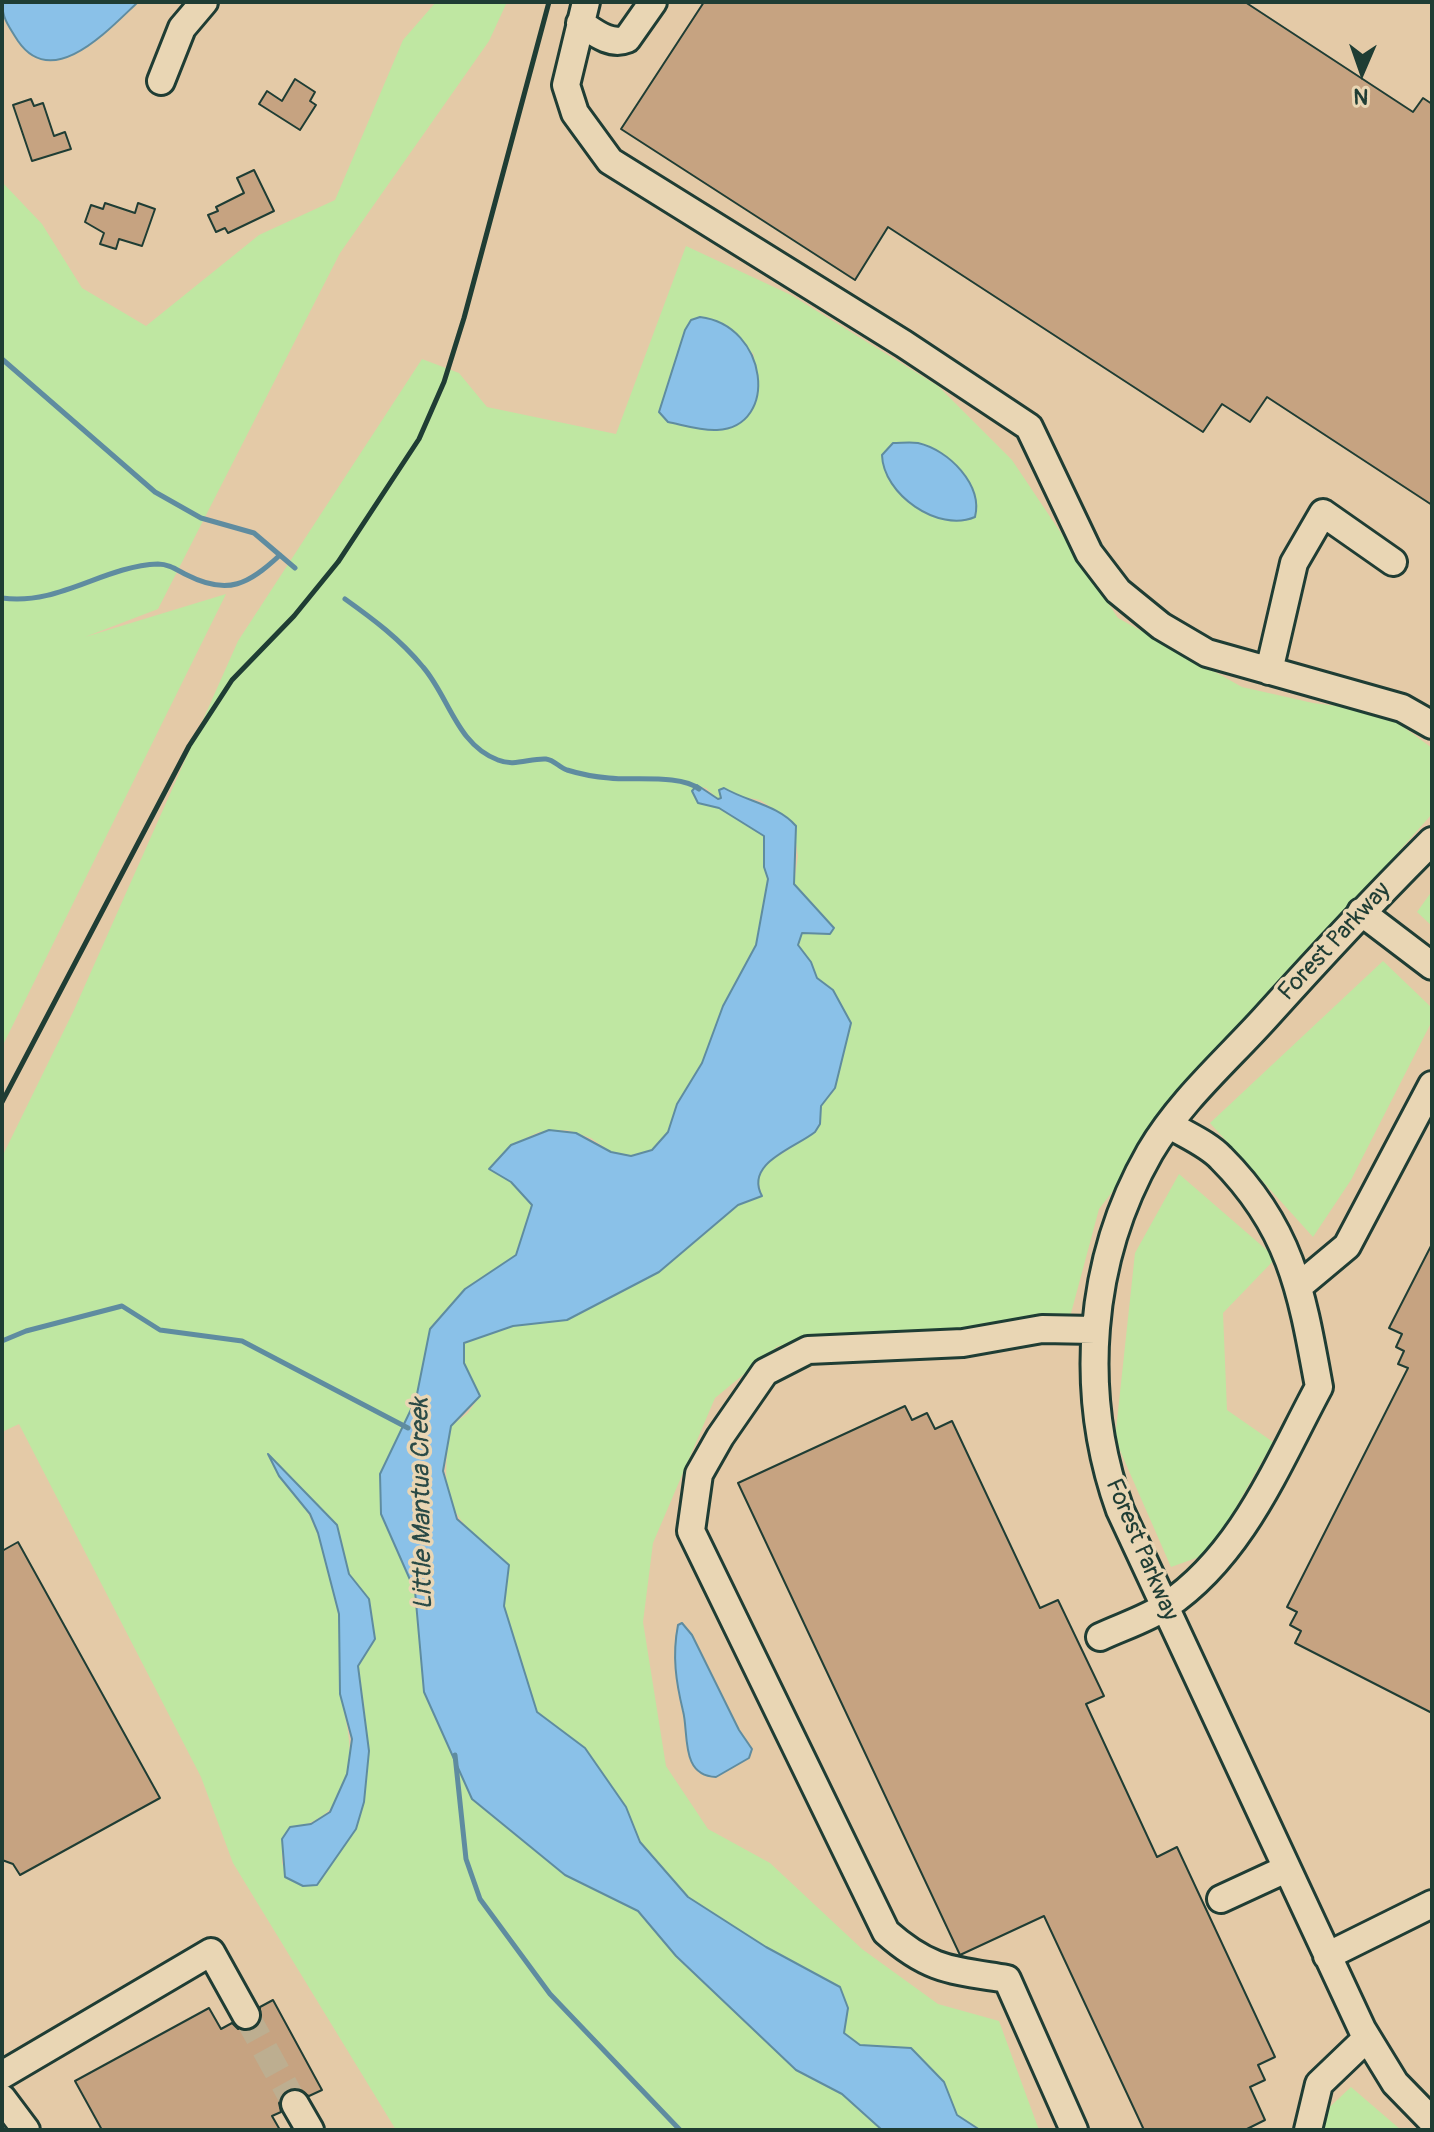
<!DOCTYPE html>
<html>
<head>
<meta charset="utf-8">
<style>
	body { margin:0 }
	#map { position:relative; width:1434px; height:2132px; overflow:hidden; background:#e4caa7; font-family:Pangolin,sans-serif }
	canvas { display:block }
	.frame { position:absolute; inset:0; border:4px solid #1f3d34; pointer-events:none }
	.north { position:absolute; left:1322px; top:32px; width:80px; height:80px; -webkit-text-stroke:6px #e9d6b4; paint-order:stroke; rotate:182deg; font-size:22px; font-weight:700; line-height:32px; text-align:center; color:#1f3d34 }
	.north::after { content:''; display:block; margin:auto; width:28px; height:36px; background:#1f3d34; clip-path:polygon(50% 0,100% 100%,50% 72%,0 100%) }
</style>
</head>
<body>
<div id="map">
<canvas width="1434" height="2132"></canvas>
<div class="frame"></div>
<div class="north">N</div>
</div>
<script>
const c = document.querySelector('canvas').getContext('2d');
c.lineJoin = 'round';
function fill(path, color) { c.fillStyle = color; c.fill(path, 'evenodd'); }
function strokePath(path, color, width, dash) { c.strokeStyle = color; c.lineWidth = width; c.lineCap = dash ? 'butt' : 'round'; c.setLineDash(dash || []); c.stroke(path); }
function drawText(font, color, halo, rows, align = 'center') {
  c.font = font + ' Pangolin,sans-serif'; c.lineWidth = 7; c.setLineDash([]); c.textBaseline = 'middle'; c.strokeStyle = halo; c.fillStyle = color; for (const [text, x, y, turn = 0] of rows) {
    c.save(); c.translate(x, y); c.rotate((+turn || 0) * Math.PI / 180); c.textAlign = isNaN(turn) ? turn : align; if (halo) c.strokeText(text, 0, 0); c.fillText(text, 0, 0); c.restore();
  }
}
fill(new Path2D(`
	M 436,2 L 507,2 L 489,41 L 340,253 L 158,609 L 85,637 L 226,594 L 2,1047 L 2,182 L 42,224 L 82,288 L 146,326 L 259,235 L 335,200 L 403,40 Z
	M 686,246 L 791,295 L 938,386 L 1012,460 L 1118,618 L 1242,687 L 1313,703 L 1383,712 L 1432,748 L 1432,814 L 1215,1059 L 1099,1209 L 1070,1317 L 944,1332 L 778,1346 L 715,1398 L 653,1543 L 643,1622 L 666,1766 L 708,1829 L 770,1863 L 862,1949 L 938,2004 L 999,2021 L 1039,2130 L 980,2130 L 957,2115 L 944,2082 L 911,2048 L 860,2045 L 844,2033 L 848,2008 L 840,1987 L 766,1947 L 688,1897 L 640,1842 L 626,1807 L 585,1748 L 537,1712 L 504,1606 L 509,1565 C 450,1517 438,1503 451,1426 L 468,1413 L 480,1396 L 464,1363 L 464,1343 L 513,1326 L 567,1320 L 659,1272 L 738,1205 L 762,1196 L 758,1180 L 764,1165 L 808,1137 L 821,1106 L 833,1092 L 850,1027 L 833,990 L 817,978 L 798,945 L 802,933 L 830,934 L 833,926 L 794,884 L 798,856 L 793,822 L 760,800 L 738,796 L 724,788 L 719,790 L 721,798 L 718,799 L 706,788 L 693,786 L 695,799 L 719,808 L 763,836 L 764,867 L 768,879 L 756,945 L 723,1006 L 702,1063 L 677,1104 L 668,1132 L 652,1150 L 631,1156 L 611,1152 L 591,1138 L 567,1130 L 539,1132 L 511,1145 L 490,1170 L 511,1182 L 532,1205 L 516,1255 L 465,1289 L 430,1329 L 416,1399 L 380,1474 L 381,1514 L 415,1591 L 424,1692 L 565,1875 L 638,1911 L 676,1956 L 796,2070 L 842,2094 L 882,2130 L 396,2130 L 233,1863 L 201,1777 L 19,1424 L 2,1432 L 2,1157 L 74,1010 L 238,641 L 422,359 L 459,373 L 487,407 L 616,434 ZM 753,352 C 760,388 757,420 716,430 ZM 301,1502 L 314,1502 L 337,1525 L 349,1574 L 369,1599 L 358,1666 L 365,1712 L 317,1885 L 282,1864 L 282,1839 C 302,1822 325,1823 338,1798 C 362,1752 342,1723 340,1679 C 339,1662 342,1646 340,1630 C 338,1593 322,1532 301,1502 Z
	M 1432,891 L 1432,926 L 1417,912 Z
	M 1383,961 L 1432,1008 L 1432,1021 L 1351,1180 L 1313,1237 L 1210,1123 Z
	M 1179,1174 L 1276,1258 L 1223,1313 L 1227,1410 L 1273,1442 L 1210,1553 L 1171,1567 L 1115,1439 L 1135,1253 Z
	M 1351,2087 L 1401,2130 L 1320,2130 L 1320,2116 Z`), '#bfe7a2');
const water = new Path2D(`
	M 2,2 L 138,2 C 109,29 53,92 18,41 C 9,27 2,18 2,2 Z
	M 700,317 C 768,325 780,427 717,430 C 702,431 683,425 668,422 L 659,412 L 685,330 L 691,320 Z
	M 893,443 C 901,443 910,442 918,443 C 949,450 983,485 975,517 C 938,533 883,494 882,455 Z
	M 697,785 L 718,799 L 721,798 L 719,790 L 724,788 C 748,802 778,805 796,826 L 794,884 L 834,928 L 830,934 L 802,933 L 798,945 L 811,962 L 817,978 L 833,990 L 851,1023 L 835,1088 L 821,1106 L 820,1124 L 815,1132 C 795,1148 744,1163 762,1196 L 738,1205 L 659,1272 L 567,1320 L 513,1326 L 464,1343 L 464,1363 L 480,1396 L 451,1426 L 443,1471 L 457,1519 L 509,1565 L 504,1606 L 537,1712 L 585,1748 L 626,1807 L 640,1842 L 688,1897 L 766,1947 L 840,1987 L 848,2008 L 844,2033 L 860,2045 L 911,2048 L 944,2082 L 957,2115 L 980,2130 L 882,2130 L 842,2094 L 796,2070 L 676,1956 L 638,1911 L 565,1875 L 472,1799 L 424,1692 L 415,1591 L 381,1514 L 380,1474 L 416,1399 L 430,1329 L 465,1289 L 516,1255 L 532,1205 L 511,1182 L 489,1169 L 511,1145 L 549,1130 L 576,1133 L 611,1152 L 631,1156 L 652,1150 L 668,1132 L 677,1104 L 702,1063 L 723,1006 L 756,945 L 768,879 L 764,867 L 764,836 L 719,808 L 698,803 L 692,791 Z
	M 268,1454 L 337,1525 L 349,1574 L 369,1599 L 375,1639 L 358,1666 L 369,1751 L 364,1802 L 356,1829 L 317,1885 L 303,1886 L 285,1877 L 282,1839 L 290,1827 L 311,1824 L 330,1812 L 347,1774 L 352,1739 L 340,1694 L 339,1614 L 318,1533 L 310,1514 L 279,1476 Z
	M 682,1623 L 692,1635 L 739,1730 L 752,1749 L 749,1758 L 716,1777 C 680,1776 689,1733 683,1711 C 676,1682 672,1656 678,1625 Z`);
fill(water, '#8ac1e8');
strokePath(water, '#5f8ca0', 2);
strokePath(new Path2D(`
	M 2,359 L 155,492 L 201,518 L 254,533 L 295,568
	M 2,598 C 59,606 103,566 158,564 C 169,564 177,570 187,575 C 228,596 249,584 280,555
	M 345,599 C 373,619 400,639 423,667 C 449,697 457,745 498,760 C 514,767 530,758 546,759 C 554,760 559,767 567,770 C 580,774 596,777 609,778 C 632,781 681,774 699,789
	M 2,1341 L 26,1331 L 122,1306 L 160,1330 L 242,1341 L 408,1428
	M 455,1755 L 466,1859 L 480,1899 L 550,1994 L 680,2130`), '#5f8ca0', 5);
const building = new Path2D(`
	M 704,2 L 1245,2 L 1413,112 L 1423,98 L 1432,104 L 1432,505 L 1267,397 L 1250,422 L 1222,404 L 1203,432 L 888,227 L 855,280 L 621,129 Z
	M 295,79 L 315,92 L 310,101 L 316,105 L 300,130 L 259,104 L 267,91 L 282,101 Z
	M 31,99 L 34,106 L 43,103 L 54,136 L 65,132 L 71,149 L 32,161 L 13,105 Z
	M 254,170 L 274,211 L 228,233 L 225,228 L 216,232 L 208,215 L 218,211 L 216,207 L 244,193 L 237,178 Z
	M 105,203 L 135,213 L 138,203 L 155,209 L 142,246 L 119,239 L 116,249 L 100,244 L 104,233 L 85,222 L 91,205 L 103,209 Z
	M 1432,1244 L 1432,1713 L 1295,1643 L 1301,1631 L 1290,1625 L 1297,1612 L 1287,1607 L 1408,1368 L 1398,1364 L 1404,1351 L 1396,1347 L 1402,1334 L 1389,1328 Z
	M 905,1406 L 912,1420 L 927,1413 L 935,1429 L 952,1421 L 1040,1608 L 1058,1600 L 1104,1696 L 1086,1704 L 1157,1857 L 1177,1847 L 1275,2057 L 1258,2065 L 1265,2080 L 1250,2087 L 1265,2120 L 1245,2130 L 1144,2130 L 1044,1916 L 960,1955 L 738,1483 Z
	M 18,1542 L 160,1798 L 20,1875 L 13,1864 L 2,1860 L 2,1551 Z
	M 273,2000 L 322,2090 L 309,2096 L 296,2088 L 286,2091 L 279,2103 L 281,2112 L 272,2116 L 280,2130 L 102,2130 L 75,2081 L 209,2008 L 221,2029 L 232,2023 L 238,2029 L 253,2029 L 260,2022 L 260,2007 Z`);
fill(building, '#c6a381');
strokePath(building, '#1f3d34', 2);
strokePath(new Path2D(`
	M 246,2015 L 295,2104`), '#bdae90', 26, [26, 13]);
const minor = new Path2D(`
	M 586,2 L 566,85 L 575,113 L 610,161 L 904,344 L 1029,427 L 1089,553 L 1118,591 L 1161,626 L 1207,653 L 1402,708 L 1432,725
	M 580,23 C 594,32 610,46 627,39 L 653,2
	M 161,81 L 182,28 L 204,2
	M 1269,671 L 1294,563 L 1323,513 L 1393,562
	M 1432,841 C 1374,899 1319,958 1265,1018 C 1226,1061 1180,1101 1150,1152 C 1088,1260 1078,1393 1120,1510 L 1362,2029 L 1395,2083 L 1432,2121
	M 1361,912 L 1432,966
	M 1298,1287 L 1347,1246 L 1432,1085
	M 1100,1637 C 1121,1627 1147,1619 1166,1606 C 1242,1555 1277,1465 1319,1387 C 1302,1294 1292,1229 1221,1158 C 1208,1144 1186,1135 1170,1125
	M 1221,1899 L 1286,1869
	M 1327,1956 L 1432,1904
	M 2,2075 L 211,1952 L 246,2015
	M 2,2098 L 26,2130
	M 295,2104 L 310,2130
	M 1074,2130 L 1007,1979 C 952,1970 930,1971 886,1932 L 691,1531 L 699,1474 L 720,1437 L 765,1372 L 808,1350 L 963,1343 L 1042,1329 L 1095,1330
	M 1308,2130 L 1319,2084 L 1367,2038`);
strokePath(minor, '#1f3d34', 32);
strokePath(minor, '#e9d6b4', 26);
strokePath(new Path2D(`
	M 2,1102 L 189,746 L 232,680 L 294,616 L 338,562 L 419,439 L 444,382 L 464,318 L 549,2`), '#1f3d34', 5);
drawText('24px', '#1f3d34', '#e9d6b4', [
	["Forest Parkway",1335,942,-47],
	["Forest Parkway",1141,1550,67]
]);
drawText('italic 26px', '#2a4a46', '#e9d6b4', [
	["Little Mantua Creek",423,1504,-91]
]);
</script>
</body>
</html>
